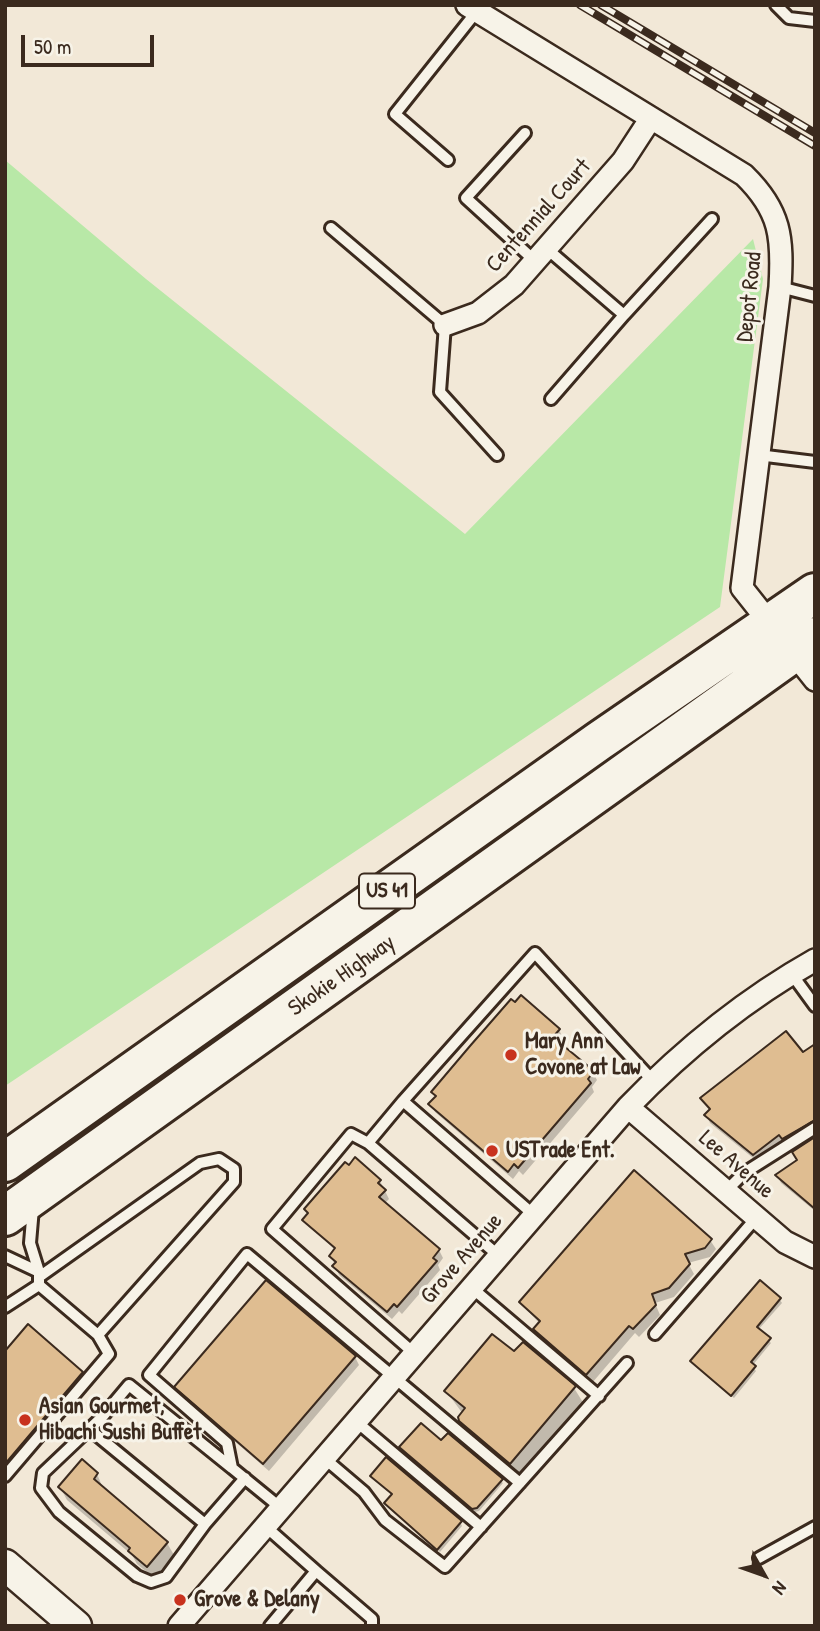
<!DOCTYPE html>
<html>
<head>
<meta charset="utf-8">
<style>
	body { margin:0 }
	#map { position:relative; width:820px; height:1631px; overflow:hidden; background:#f2e8d7; font-family:"Patrick Hand",sans-serif }
	canvas { display:block }
	.frame { position:absolute; inset:0; border:7px solid #3b2a1e; pointer-events:none }
	.north { position:absolute; left:729px; top:1540px; width:70px; height:70px; -webkit-text-stroke:5px #f7f3e8; paint-order:stroke; rotate:130deg; font-size:19px; font-weight:700; line-height:28px; text-align:center; color:#3b2a1e }
	.north::after { content:''; display:block; margin:auto; width:24px; height:32px; background:#3b2a1e; clip-path:polygon(50% 0,100% 100%,50% 72%,0 100%) }
	.scale { position:absolute; left:21px; top:35px; width:133px; height:32px; box-sizing:border-box; border:4px solid #3b2a1e; border-top:0; padding-left:9px; font-size:21px; line-height:24px; white-space:nowrap; color:#3b2a1e; -webkit-text-stroke:5px #f7f3e8; paint-order:stroke }
</style>
</head>
<body>
<div id="map">
<canvas width="820" height="1631"></canvas>
<div class="frame"></div>
<div class="north">N</div>
<div class="scale">50 m</div>
</div>
<script>
const c = document.querySelector('canvas').getContext('2d');
c.lineJoin = 'round';
function fill(path, color) { c.fillStyle = color; c.fill(path, 'evenodd'); }
function strokePath(path, color, width, dash) { c.strokeStyle = color; c.lineWidth = width; c.lineCap = dash ? 'butt' : 'round'; c.setLineDash(dash || []); c.stroke(path); }
function drawText(font, color, halo, rows, align = 'center') {
  c.font = font + ' "Patrick Hand",sans-serif'; c.lineWidth = 6; c.setLineDash([]); c.textBaseline = 'middle'; c.strokeStyle = halo; c.fillStyle = color; for (const [text, x, y, turn = 0] of rows) {
    c.save(); c.translate(x, y); c.rotate((+turn || 0) * Math.PI / 180); c.textAlign = isNaN(turn) ? turn : align; if (halo) c.strokeText(text, 0, 0); c.fillText(text, 0, 0); c.restore();
  }
}
fill(new Path2D(`
	M 5,160 L 146,279 L 465,534 L 753,239 L 763,279 L 720,607 L 5,1086 Z`), '#b8e8a7');
fill(new Path2D(`
	M 559,1030 L 563,1038 L 559,1043 L 593,1073 L 597,1080 L 592,1087 L 594,1092 L 523,1175 L 519,1171 L 513,1179 L 435,1112 L 431,1104 L 436,1098 L 433,1092 Z
	M 703,1098 L 815,1118 L 758,1162 L 710,1123 L 706,1115 L 711,1111 Z
	M 815,1139 L 815,1211 L 781,1183 L 777,1175 L 799,1161 Z
	M 380,1181 L 389,1199 L 384,1204 L 439,1250 L 443,1258 L 438,1265 L 440,1270 L 402,1314 L 399,1311 L 392,1319 L 339,1275 L 331,1256 L 335,1250 L 305,1220 L 309,1215 L 306,1209 Z
	M 710,1240 L 716,1249 L 710,1257 L 688,1263 L 694,1274 L 674,1297 L 655,1303 L 660,1315 L 639,1337 L 635,1333 L 592,1383 L 540,1339 L 535,1330 L 540,1324 L 521,1303 Z
	M 780,1300 L 782,1303 L 758,1330 L 771,1343 L 752,1366 L 756,1371 L 734,1398 L 694,1364 Z
	M 514,1353 L 574,1388 L 584,1404 L 520,1480 L 470,1438 L 460,1421 L 463,1414 L 446,1391 Z
	M 5,1354 L 82,1373 L 84,1376 L 5,1469 Z
	M 355,1357 L 359,1365 L 269,1471 L 181,1395 L 177,1387 Z
	M 441,1443 L 503,1483 L 479,1511 L 475,1512 L 401,1448 Z
	M 97,1474 L 103,1488 L 167,1543 L 174,1555 L 154,1578 L 137,1564 L 132,1555 L 67,1500 L 60,1487 Z
	M 372,1476 L 460,1522 L 462,1526 L 440,1552 L 388,1507 L 386,1504 L 393,1496 Z`), '#0003');
const building = new Path2D(`
	M 521,995 L 560,1029 L 553,1037 L 594,1071 L 588,1079 L 591,1083 L 518,1168 L 514,1164 L 508,1172 L 428,1104 L 436,1096 L 431,1092 L 470,1046 L 511,999 L 515,1002 Z
	M 786,1031 L 803,1052 L 815,1044 L 815,1120 L 782,1139 L 779,1135 L 753,1155 L 704,1115 L 710,1109 L 700,1098 Z
	M 815,1137 L 815,1209 L 775,1175 L 797,1160 L 792,1152 Z
	M 355,1157 L 381,1180 L 378,1183 L 386,1190 L 379,1197 L 440,1249 L 433,1258 L 437,1261 L 397,1307 L 394,1304 L 387,1312 L 332,1266 L 336,1262 L 329,1256 L 335,1248 L 302,1220 L 308,1213 L 304,1209 L 345,1162 L 349,1165 Z
	M 634,1170 L 712,1239 L 705,1248 L 685,1254 L 690,1264 L 669,1288 L 652,1294 L 656,1305 L 633,1329 L 629,1326 L 586,1375 L 533,1329 L 540,1321 L 519,1302 Z
	M 266,1280 L 356,1356 L 263,1464 L 174,1387 Z
	M 760,1280 L 781,1298 L 757,1327 L 771,1338 L 751,1362 L 756,1366 L 731,1396 L 690,1361 Z
	M 28,1324 L 83,1372 L 5,1464 L 5,1351 Z
	M 492,1334 L 514,1351 L 523,1342 L 576,1386 L 510,1464 L 459,1421 L 458,1417 L 465,1408 L 444,1391 Z
	M 421,1423 L 441,1440 L 448,1433 L 503,1479 L 477,1508 L 472,1509 L 399,1447 Z
	M 386,1457 L 462,1521 L 437,1550 L 384,1503 L 392,1494 L 370,1476 Z
	M 82,1459 L 98,1473 L 94,1479 L 168,1542 L 147,1567 L 128,1551 L 130,1548 L 58,1487 Z`);
fill(building, '#dfbd91');
strokePath(building, '#3b2a1e', 2);
const lane = new Path2D(`
	M 776,5 L 789,18 L 815,21
	M 525,133 L 466,198 L 535,261
	M 448,160 L 395,114 L 477,11
	M 331,228 L 445,325 L 440,392 L 497,455
	M 546,248 L 624,315 L 551,399
	M 780,287 L 815,296
	M 624,315 L 712,219
	M 758,455 L 815,462
	M 791,973 L 815,1006
	M 403,1101 L 368,1143 L 499,1256
	M 368,1143 L 351,1134 L 272,1229 L 415,1354
	M 726,1191 L 744,1173 L 815,1128
	M 534,1215 L 403,1101 L 535,953 L 653,1081
	M 5,1256 L 39,1272
	M 39,1277 L 200,1163 L 219,1159 L 234,1169 L 234,1182 L 98,1335
	M 472,1288 L 599,1396
	M 5,1307 L 39,1285
	M 655,1334 L 757,1217
	M 358,1423 L 481,1527
	M 88,1428 L 205,1524 L 245,1478
	M 324,1458 L 364,1492 L 385,1520 L 445,1567 L 627,1363
	M 5,1476 L 109,1354 L 98,1335 L 39,1285 L 39,1272 L 30,1243 L 33,1208
	M 281,1508 L 232,1468 L 227,1443 L 149,1375 L 247,1254 L 520,1483
	M 205,1524 L 166,1577 L 151,1582 L 137,1576 L 59,1512 L 41,1488 L 43,1473 L 103,1416 L 129,1385 L 232,1468
	M 265,1526 L 316,1571
	M 759,1558 L 815,1527
	M 270,1626 L 316,1571 L 372,1619 L 372,1626`);
const street = new Path2D(`
	M 467,5 L 744,175 C 781,211 783,238 780,287 L 742,588 L 815,680
	M 445,325 L 478,313 L 514,285 L 623,161 L 651,118
	M 628,1107 L 785,1242 L 815,1257
	M 179,1626 L 628,1107 C 684,1049 744,1000 815,960`);
const secondary = new Path2D(`
	M 5,1565 L 76,1626`);
const highway = new Path2D(`
	M 5,1162 L 599,741 L 815,593
	M 5,1216 L 815,637`);
strokePath(lane, '#3b2a1e', 16);
strokePath(street, '#3b2a1e', 26);
strokePath(secondary, '#3b2a1e', 35);
strokePath(highway, '#3b2a1e', 44);
strokePath(lane, '#f7f3e8', 10);
strokePath(street, '#f7f3e8', 21);
strokePath(secondary, '#f7f3e8', 30);
strokePath(highway, '#f7f3e8', 38);
const rail = new Path2D(`
	M 580,5 L 815,146
	M 601,5 L 815,133`);
strokePath(rail, '#3b2a1e', 8);
strokePath(rail, '#f7f3e8', 5, [16]);
for (const [x, y, r, color] of [
	[511,1055,7,"#c8321e"],
	[492,1151,7,"#c8321e"],
	[25,1420,7,"#c8321e"],
	[180,1600,7,"#c8321e"]
]) { const dot = new Path2D(); dot.arc(x, y, r, 0, 2 * Math.PI); c.fillStyle = color; c.fill(dot); strokePath(dot, '#f7f3e8', 2.5); }
for (const [x, y, w] of [
	[387,891,56]
]) { const box = new Path2D(); box.roundRect(x - w / 2, y - 17.5, w, 35, 5); c.fillStyle = '#f7f3e8'; c.fill(box); strokePath(box, '#3b2a1e', 2); }
drawText('bold 21px', '#3b2a1e', null, [
	["US 41",387,891]
]);
drawText('23px', '#3b2a1e', '#f7f3e8', [
	["Centennial Court",539,216,-48],
	["Depot Road",750,297,-84],
	["Skokie Highway",342,976,-35],
	["Lee Avenue",736,1165,41],
	["Grove Avenue",462,1259,-49]
]);
drawText('bold 23px', '#3b2a1e', '#f7f3e8', [
	["Mary Ann",525,1042],
	["Covone at Law",525,1068],
	["USTrade Ent.",506,1151],
	["Asian Gourmet,",39,1407],
	["Hibachi Sushi Buffet",39,1433],
	["Grove & Delany",194,1600]
], 'left');
</script>
</body>
</html>
